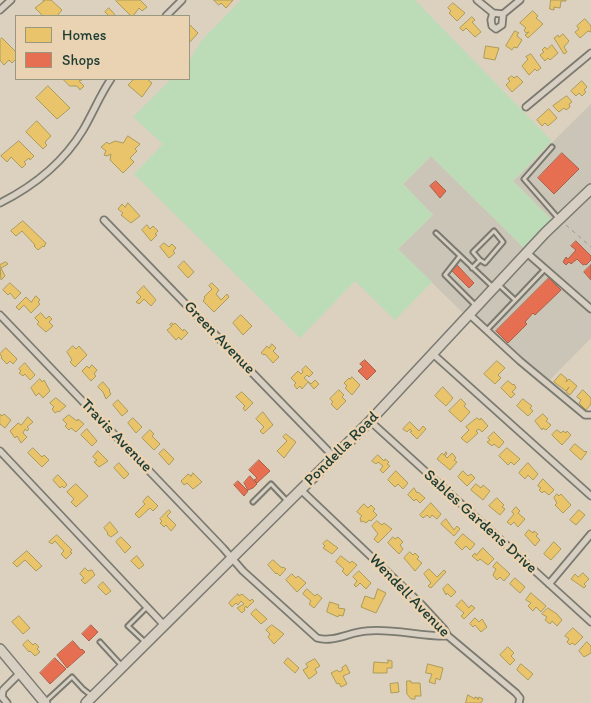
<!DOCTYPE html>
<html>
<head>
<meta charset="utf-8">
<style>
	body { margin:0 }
	#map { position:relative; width:591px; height:703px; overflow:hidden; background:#dcd0bf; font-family:Itim,sans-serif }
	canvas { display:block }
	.legend { position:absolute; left:15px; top:15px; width:175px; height:65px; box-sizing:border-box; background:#e9d3b2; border:1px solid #989780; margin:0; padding:6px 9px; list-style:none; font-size:15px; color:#1f3d34 }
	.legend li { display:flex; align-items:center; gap:10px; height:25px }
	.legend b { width:25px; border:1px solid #989780 }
</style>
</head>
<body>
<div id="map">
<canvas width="591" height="703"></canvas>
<ul class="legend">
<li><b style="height:14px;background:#e9c46a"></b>Homes</li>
<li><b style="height:14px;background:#e76f51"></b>Shops</li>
</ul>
</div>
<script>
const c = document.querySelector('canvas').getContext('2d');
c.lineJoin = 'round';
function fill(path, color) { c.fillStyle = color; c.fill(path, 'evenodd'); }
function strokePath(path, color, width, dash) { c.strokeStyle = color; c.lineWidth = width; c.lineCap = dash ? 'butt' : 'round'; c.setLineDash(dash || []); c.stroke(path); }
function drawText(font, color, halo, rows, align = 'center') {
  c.font = font + ' Itim,sans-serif'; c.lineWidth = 5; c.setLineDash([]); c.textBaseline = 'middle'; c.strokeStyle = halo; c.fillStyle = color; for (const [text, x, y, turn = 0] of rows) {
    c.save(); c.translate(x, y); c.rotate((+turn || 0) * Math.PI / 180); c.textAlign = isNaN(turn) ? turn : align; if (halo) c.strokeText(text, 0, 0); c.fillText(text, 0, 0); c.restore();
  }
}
fill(new Path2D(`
	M 591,104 L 591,184 L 553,221 L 513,181 Z
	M 431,156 L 525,249 L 465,315 L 398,249 L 433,215 L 403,184 Z
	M 591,194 L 591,338 L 543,387 L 470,320 L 548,236 Z`), '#cbc5b8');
fill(new Path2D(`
	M 241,0 L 415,0 L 552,141 L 513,181 L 553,221 L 525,249 L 431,156 L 403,184 L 433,215 L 398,249 L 432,282 L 395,320 L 355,281 L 300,338 L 134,174 L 163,144 L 133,117 L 171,79 L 189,79 L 189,61 L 201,41 Z`), '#bcdcb8');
const homes = new Path2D(`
	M 43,0 L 51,0 L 62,10 L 57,16 L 43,16 L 35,8 L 44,1 Z
	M 117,0 L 140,0 L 147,7 L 142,11 L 139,8 L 133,16 L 131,16 L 116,1 Z
	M 214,0 L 233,0 L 226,8 L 221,3 L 219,5 Z
	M 551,0 L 566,0 L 566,1 L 561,1 L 560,8 L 554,7 L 554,10 L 550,9 Z
	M 453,3 L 465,13 L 457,21 L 449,13 L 451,11 L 448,8 Z
	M 109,8 L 116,16 L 107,16 L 108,15 L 105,12 Z
	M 533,11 L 538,16 L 536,18 L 543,24 L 528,38 L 525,35 L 529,32 L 526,33 L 524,30 L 526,28 L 520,23 Z
	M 472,17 L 475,20 L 472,22 L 481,32 L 475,37 L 466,28 L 463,31 L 460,28 Z
	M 585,19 L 591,26 L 591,32 L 588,31 L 580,38 L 575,32 L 579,29 L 577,26 Z
	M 189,24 L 198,33 L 189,43 Z
	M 515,31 L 519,33 L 517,35 L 518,37 L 522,40 L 517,48 L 514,47 L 512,50 L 506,46 Z
	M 563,34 L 569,41 L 564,47 L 567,52 L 564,54 L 554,38 L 558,35 L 559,37 Z
	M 2,38 L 16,52 L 16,59 L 12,63 L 9,60 L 4,65 L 0,60 L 0,40 Z
	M 552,45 L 558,53 L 550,60 L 548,58 L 545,61 L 540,55 L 544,52 L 542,50 L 545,47 L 547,49 Z
	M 486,46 L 499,48 L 495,60 L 484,58 Z
	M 531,54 L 541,68 L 537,71 L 535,69 L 529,75 L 522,66 L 528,59 L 526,57 Z
	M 512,76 L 514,78 L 517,76 L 523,82 L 512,92 L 506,85 L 510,81 L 508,79 Z
	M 63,79 L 84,79 L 79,81 L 84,86 L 80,90 L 77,86 L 70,86 Z
	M 131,79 L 147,79 L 152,83 L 142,97 L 128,85 L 133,80 Z
	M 582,81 L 587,87 L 584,90 L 586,92 L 582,96 L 579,93 L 576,96 L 571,91 Z
	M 48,86 L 70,108 L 57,119 L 36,98 Z
	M 567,96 L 572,102 L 569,104 L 570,107 L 566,110 L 564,108 L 559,112 L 553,106 Z
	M 549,109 L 557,118 L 548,126 L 545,123 L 542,126 L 537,120 Z
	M 37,121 L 51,136 L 46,141 L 45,143 L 47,145 L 43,149 L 26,132 Z
	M 128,136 L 140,144 L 135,149 L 137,151 L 130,158 L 134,162 L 123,173 L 110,160 L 111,154 L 107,156 L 104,155 L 106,151 L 101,147 L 107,142 L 109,144 L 115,141 L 123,143 Z
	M 19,141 L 34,156 L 30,160 L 29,158 L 24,162 L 26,164 L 22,168 L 11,157 L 7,162 L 1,156 Z
	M 128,203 L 140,216 L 131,223 L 121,215 L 123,213 L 118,209 L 122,204 L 125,207 Z
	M 23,221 L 46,243 L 44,247 L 43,246 L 38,250 L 34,246 L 35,245 L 22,231 L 16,236 L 11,231 Z
	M 147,225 L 150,229 L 153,226 L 158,231 L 155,234 L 157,235 L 151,241 L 142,230 Z
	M 164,243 L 169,247 L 172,244 L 176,248 L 173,251 L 175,253 L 169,258 L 160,247 Z
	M 184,261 L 194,272 L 188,278 L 178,267 Z
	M 6,262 L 8,264 L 1,268 L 5,276 L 1,280 L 0,265 Z
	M 10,283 L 21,293 L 15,299 L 10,293 L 8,295 L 3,290 Z
	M 212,283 L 219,290 L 216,294 L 221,300 L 227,294 L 229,297 L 214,312 L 203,301 L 205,298 L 204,297 L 212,289 L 209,286 Z
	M 144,286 L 156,300 L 151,306 L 144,299 L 139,304 L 136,302 L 141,297 L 137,293 Z
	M 36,296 L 40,300 L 38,302 L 40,304 L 31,313 L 24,305 L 19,310 L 16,307 L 26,297 L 31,302 Z
	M 41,313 L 46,319 L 49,316 L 52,319 L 49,322 L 53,326 L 46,332 L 37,324 L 39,322 L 35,318 Z
	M 241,315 L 252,326 L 243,335 L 233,323 Z
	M 172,323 L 173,325 L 175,323 L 183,331 L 184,329 L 188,333 L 181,340 L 179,337 L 176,340 L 167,330 L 172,326 L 170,325 Z
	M 272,344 L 276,348 L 273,351 L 279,357 L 273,363 L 265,354 L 264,355 L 261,353 L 267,346 L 269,348 Z
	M 73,346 L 76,349 L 79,346 L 87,355 L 75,367 L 70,362 L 72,360 L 67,352 Z
	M 6,348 L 17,359 L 13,364 L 10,361 L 7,364 L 1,358 L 2,357 L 0,354 Z
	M 497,361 L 505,368 L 498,375 L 501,378 L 495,384 L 484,374 Z
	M 25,363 L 35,375 L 30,380 L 25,374 L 23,376 L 19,373 L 21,371 L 19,369 Z
	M 92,365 L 97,370 L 94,374 L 96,376 L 91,381 L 82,371 L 87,366 L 89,368 Z
	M 306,366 L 313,373 L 309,377 L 307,375 L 304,378 L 311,384 L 315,380 L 319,384 L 314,389 L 308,382 L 302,389 L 300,386 L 297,389 L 294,385 L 296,383 L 291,378 L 298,371 L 301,374 L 303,372 L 302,370 Z
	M 561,374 L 567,379 L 566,382 L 569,379 L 577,386 L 570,395 L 566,392 L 569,387 L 566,391 L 554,382 Z
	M 352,377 L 360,385 L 352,395 L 345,388 L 347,386 L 344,383 L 349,378 L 350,379 Z
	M 40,379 L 42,382 L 44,380 L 50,391 L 43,398 L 39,393 L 36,396 L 31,388 Z
	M 508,381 L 513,385 L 514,384 L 516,388 L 512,392 L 515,394 L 511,398 L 501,388 Z
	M 103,382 L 110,390 L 109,391 L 111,394 L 106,399 L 103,392 L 98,387 Z
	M 443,387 L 453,398 L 446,406 L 435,396 Z
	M 339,390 L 344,395 L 342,397 L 346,401 L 337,410 L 331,404 L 333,402 L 330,399 Z
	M 583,390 L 591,398 L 591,404 L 586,410 L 579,403 L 581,400 L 577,397 Z
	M 242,392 L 253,403 L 245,411 L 243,408 L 245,406 L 236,397 Z
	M 56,398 L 66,406 L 59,412 L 58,411 L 55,413 L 52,409 L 54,407 L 50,403 Z
	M 461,399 L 466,404 L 464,406 L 470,412 L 461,422 L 449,411 Z
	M 523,399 L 532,406 L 530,408 L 533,411 L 528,416 L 517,406 Z
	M 118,400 L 128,411 L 122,416 L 113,405 Z
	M 263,412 L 273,425 L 263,434 L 260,431 L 264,427 L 256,419 Z
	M 0,414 L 2,416 L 4,414 L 11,420 L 5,428 L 0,424 Z
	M 543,414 L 548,419 L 546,421 L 551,425 L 546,430 L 543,428 L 542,430 L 535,421 Z
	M 69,415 L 77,421 L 78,419 L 84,424 L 76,432 L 71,428 L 69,430 L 65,426 L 67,424 L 63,420 Z
	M 28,417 L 33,422 L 27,427 L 29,429 L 27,431 L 25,429 L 23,433 L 27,437 L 21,443 L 17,436 L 15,438 L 10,431 L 18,423 L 21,425 Z
	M 133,418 L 142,427 L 136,433 L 128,423 Z
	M 477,418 L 480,420 L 481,418 L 488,426 L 482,432 L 479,429 L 476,431 L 478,433 L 467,443 L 461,438 L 469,430 L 466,427 Z
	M 410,422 L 419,431 L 423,426 L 426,429 L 417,439 L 410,432 L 412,431 L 410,429 L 407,432 L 403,429 Z
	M 87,429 L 97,441 L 92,446 L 81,435 Z
	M 150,430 L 154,434 L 152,436 L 160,444 L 154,450 L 142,438 Z
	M 557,430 L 561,433 L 563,431 L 566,433 L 567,431 L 571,435 L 562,445 L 552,435 Z
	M 494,432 L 504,442 L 499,448 L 494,444 L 492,446 L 487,442 L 490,440 L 488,438 Z
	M 286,434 L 296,442 L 284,458 L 277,451 L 287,441 L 283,437 Z
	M 575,444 L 585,452 L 586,451 L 587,452 L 581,460 L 570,450 Z
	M 33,448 L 42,457 L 44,455 L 49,460 L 42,467 L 28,453 Z
	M 507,448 L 520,459 L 514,465 L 511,462 L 508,465 L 499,456 Z
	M 164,449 L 174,459 L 169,465 L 159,454 Z
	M 98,451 L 108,461 L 99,467 L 94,462 L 97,460 L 93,457 Z
	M 446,452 L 447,454 L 445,456 L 447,458 L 452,453 L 456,458 L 454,460 L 457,462 L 450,470 L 437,459 L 442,453 L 444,455 Z
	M 378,455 L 384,461 L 385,459 L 389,462 L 387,464 L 390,466 L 383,473 L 380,470 L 383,466 L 378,462 L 376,464 L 372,461 Z
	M 119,463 L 129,474 L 124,479 L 114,468 Z
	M 528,463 L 538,474 L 533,480 L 528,475 L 525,479 L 519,473 Z
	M 396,471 L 408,483 L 403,489 L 398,484 L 395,487 L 388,480 Z
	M 463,471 L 468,476 L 471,474 L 475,478 L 467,486 L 458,477 Z
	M 193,473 L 202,482 L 193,489 L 187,483 L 184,485 L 181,481 L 188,474 L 191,476 Z
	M 58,475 L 65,482 L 67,485 L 64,488 L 62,486 L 60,488 L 53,480 Z
	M 543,479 L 554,490 L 549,495 L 544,491 L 542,493 L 539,490 L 541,488 L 538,486 Z
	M 76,484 L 88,496 L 76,507 L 71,502 L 74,499 L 67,492 Z
	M 476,484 L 481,488 L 483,485 L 490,491 L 483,500 L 471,490 Z
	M 414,488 L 417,493 L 418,492 L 425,498 L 420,503 L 416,499 L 414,501 L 408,495 Z
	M 557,494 L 559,496 L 561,494 L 571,505 L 563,513 L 555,505 L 557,503 L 554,498 Z
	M 148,496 L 158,506 L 153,511 L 150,508 L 139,518 L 135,514 L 145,504 L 143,502 Z
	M 497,498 L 504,505 L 502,507 L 505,509 L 500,515 L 489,506 Z
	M 431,503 L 441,514 L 437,519 L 432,515 L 430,518 L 427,515 L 423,518 L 420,515 Z
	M 364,504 L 368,508 L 371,505 L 375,509 L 373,511 L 377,515 L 371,521 L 369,520 L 366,523 L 363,521 L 361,522 L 360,518 L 362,516 L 357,512 Z
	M 516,507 L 520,511 L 518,513 L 525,519 L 518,527 L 514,522 L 511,525 L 507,522 L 514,514 L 512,512 Z
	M 169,510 L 171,512 L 167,516 L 176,525 L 171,531 L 166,525 L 164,527 L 160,523 L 162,521 L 160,519 Z
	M 579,510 L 585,515 L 576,525 L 570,520 Z
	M 446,519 L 454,530 L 457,526 L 460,529 L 454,536 L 441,524 Z
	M 377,521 L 382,525 L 384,523 L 392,529 L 378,543 L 374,539 L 378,534 L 372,526 Z
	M 110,522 L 118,532 L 111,537 L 107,534 L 108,533 L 104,528 Z
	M 529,530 L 533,533 L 534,531 L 538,534 L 536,536 L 540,540 L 535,546 L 525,535 Z
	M 463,534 L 475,544 L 470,550 L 466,546 L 462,550 L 455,543 Z
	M 57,535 L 72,550 L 70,552 L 72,553 L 66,559 L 61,554 L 64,551 L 55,541 L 52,544 L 49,542 Z
	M 121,537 L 131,547 L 125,553 L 116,542 Z
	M 393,537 L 395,539 L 398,537 L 403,542 L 400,545 L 403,549 L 399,554 L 388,543 Z
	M 327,540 L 338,548 L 332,554 L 323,548 L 325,546 L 323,544 Z
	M 554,542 L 561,549 L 551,560 L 544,554 Z
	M 483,548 L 494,559 L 488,565 L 480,559 L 478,561 L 472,556 L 475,553 L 476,555 Z
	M 27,551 L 42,566 L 36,571 L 25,560 L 17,567 L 13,563 Z
	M 410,552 L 413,555 L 415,553 L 419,557 L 417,559 L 422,563 L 415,571 L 404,558 Z
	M 137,556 L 144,565 L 139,569 L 131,561 Z
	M 341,556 L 350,563 L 352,561 L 357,565 L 347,576 L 342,571 L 344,569 L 336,562 Z
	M 273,560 L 282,568 L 283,567 L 286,569 L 280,576 L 277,573 L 276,574 L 268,565 Z
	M 497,562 L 510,574 L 504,581 L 500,577 L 497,580 L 493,575 L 496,569 L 493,567 Z
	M 85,568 L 88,571 L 92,570 L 95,575 L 85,584 L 81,580 L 84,578 L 80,574 Z
	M 429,569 L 437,577 L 444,570 L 446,572 L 431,588 L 428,586 L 431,583 L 424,574 Z
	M 359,571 L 371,583 L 366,589 L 360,583 L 356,587 L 354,585 L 357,581 L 353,577 Z
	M 583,573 L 589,579 L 584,584 L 586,586 L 584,588 L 571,579 L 575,574 L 578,577 Z
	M 292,574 L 296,578 L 298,576 L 306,583 L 297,592 L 286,580 Z
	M 515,578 L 525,587 L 520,593 L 510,584 Z
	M 103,582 L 111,591 L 106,595 L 98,587 Z
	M 448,584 L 456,592 L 451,597 L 447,593 L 446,595 L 443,589 Z
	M 307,589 L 315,596 L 317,594 L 322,598 L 314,608 L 309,604 L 311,601 L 303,594 Z
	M 378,589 L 386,593 L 376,613 L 361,607 L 365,596 L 374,599 Z
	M 531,593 L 546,606 L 541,612 L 536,607 L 533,611 L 528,606 L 531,603 L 526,600 Z
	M 238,594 L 239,596 L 242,594 L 250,601 L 252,599 L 254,601 L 247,608 L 246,606 L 244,608 L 245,610 L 242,613 L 237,608 L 244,604 L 241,601 L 238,605 L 236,603 L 232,607 L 229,603 Z
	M 462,600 L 469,608 L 471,605 L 475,608 L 464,619 L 461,616 L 464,613 L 456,606 Z
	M 330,602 L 339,605 L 338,608 L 345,609 L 343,616 L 339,615 L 338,617 L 327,612 Z
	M 548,608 L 557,614 L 562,620 L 557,626 L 552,621 L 550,624 L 545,620 L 547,617 L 542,614 Z
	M 256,609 L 267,619 L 261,624 L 251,614 Z
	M 19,616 L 30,628 L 23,634 L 12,622 Z
	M 475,618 L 479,622 L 482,619 L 487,627 L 481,632 L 475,625 L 473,627 L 470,624 Z
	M 272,625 L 284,634 L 274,644 L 268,637 L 270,634 L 266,630 Z
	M 573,628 L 583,637 L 575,645 L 572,643 L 570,645 L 567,642 L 569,639 L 565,636 Z
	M 28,640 L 33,645 L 35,643 L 39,647 L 37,649 L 40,652 L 35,656 L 30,651 L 29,652 L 23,645 Z
	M 587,642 L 591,646 L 591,653 L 584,657 L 579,651 Z
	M 508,647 L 514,653 L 511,656 L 515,660 L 510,665 L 500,655 Z
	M 288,658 L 299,668 L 295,673 L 284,663 Z
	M 315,659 L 320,666 L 315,669 L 317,673 L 309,679 L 303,670 L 308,667 L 306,664 Z
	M 388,660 L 392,661 L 392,668 L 387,668 L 387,673 L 373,673 L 374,662 L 388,663 Z
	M 428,664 L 443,668 L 440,680 L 436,678 L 435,684 L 429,682 L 432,674 L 426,673 Z
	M 521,664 L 533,674 L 528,680 L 517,670 Z
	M 346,665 L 350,673 L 343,676 L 347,684 L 341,687 L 339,683 L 337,684 L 331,673 L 337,670 L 339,672 L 343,670 L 342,668 Z
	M 407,681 L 411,681 L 411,683 L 420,683 L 421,696 L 415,696 L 415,699 L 411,699 L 407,694 Z
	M 398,683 L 399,692 L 391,693 L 390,684 Z
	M 468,695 L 475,699 L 475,697 L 478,698 L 478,700 L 479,697 L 483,699 L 481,703 L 466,703 Z`);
fill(homes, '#e9c46a');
strokePath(homes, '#ac9c5a', 1);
const shops = new Path2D(`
	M 562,153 L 579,169 L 554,194 L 538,178 Z
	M 436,181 L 446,191 L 440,198 L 430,186 Z
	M 576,241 L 591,256 L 591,260 L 586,265 L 585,264 L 583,265 L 577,259 L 571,264 L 569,262 L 566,265 L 563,262 L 566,257 L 568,259 L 576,250 L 571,246 Z
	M 457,265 L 474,283 L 469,288 L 451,270 Z
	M 591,265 L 591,280 L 584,272 Z
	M 549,278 L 561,290 L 535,315 L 533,313 L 525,322 L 527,324 L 508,343 L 496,331 Z
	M 365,360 L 376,371 L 367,380 L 358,371 L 363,367 L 360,364 Z
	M 259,460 L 270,471 L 257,483 L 254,480 L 257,478 L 249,470 Z
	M 250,476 L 257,484 L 253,488 L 248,490 L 244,483 Z
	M 238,481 L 248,491 L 244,496 L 234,485 Z
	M 91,625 L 98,632 L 89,641 L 82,634 Z
	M 73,641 L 81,650 L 82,649 L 85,652 L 67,668 L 57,655 Z
	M 55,658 L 66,669 L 50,684 L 40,673 Z`);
fill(shops, '#e76f51');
strokePath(shops, '#ab6048', 1);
const lane = new Path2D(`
	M 552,147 L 524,179 L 558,218
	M 436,233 L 494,288
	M 460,256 L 445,275 L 475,305
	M 472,268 L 480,260 L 485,263 L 503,242 L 494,231 L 473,252 L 480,260
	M 499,285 L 515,300
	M 487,330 L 545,269
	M 253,502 L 271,484 L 288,502
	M 100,642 L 122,666
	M 146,643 L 128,626 L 147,607
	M 45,702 L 72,677 L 83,689 L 92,696`);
const street = new Path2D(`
	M 477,0 L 493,13
	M 0,10 L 11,0
	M 493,13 L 491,20 L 492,26 L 496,29 L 502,25 L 503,14
	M 493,13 L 503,14 L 520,0
	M 166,16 L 182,0
	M 526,107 L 591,53
	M 0,203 C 34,186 63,163 83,130 C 93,113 100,95 111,79
	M 104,220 L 334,457
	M 527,253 L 591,309
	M 0,315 L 223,548 L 243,571 L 317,638 C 333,643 350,632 366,631 C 394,628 421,637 448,636
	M 470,315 L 520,361 L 585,415 L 591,415
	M 433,354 L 591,496
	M 370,421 L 591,622
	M 0,451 L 164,625
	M 301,490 L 422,605 L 444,629 L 448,636 L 516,693 L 520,698 L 519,703
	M 549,584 L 591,534
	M 7,703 L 2,697 L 3,690 L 20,673`);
const secondary = new Path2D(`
	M 0,649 L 45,703
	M 86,703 L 370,421 L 545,233 L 591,189`);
strokePath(lane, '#7a7a70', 7);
strokePath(street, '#7a7a70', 9);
strokePath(secondary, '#7a7a70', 12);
strokePath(new Path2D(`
	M 566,225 L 591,247`), '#9b9a90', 1, [4, 4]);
strokePath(lane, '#d8cfc3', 3);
strokePath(street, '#d8cfc3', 5.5);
strokePath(secondary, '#d8cfc3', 9);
drawText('16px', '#1f3d34', '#e9d3b2', [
	["Green Avenue",219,338,46],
	["Travis Avenue",116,436,46],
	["Pondella Road",342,449,-45],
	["Sables Gardens Drive",480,522,42],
	["Wendell Avenue",409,596,46]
]);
</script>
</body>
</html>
